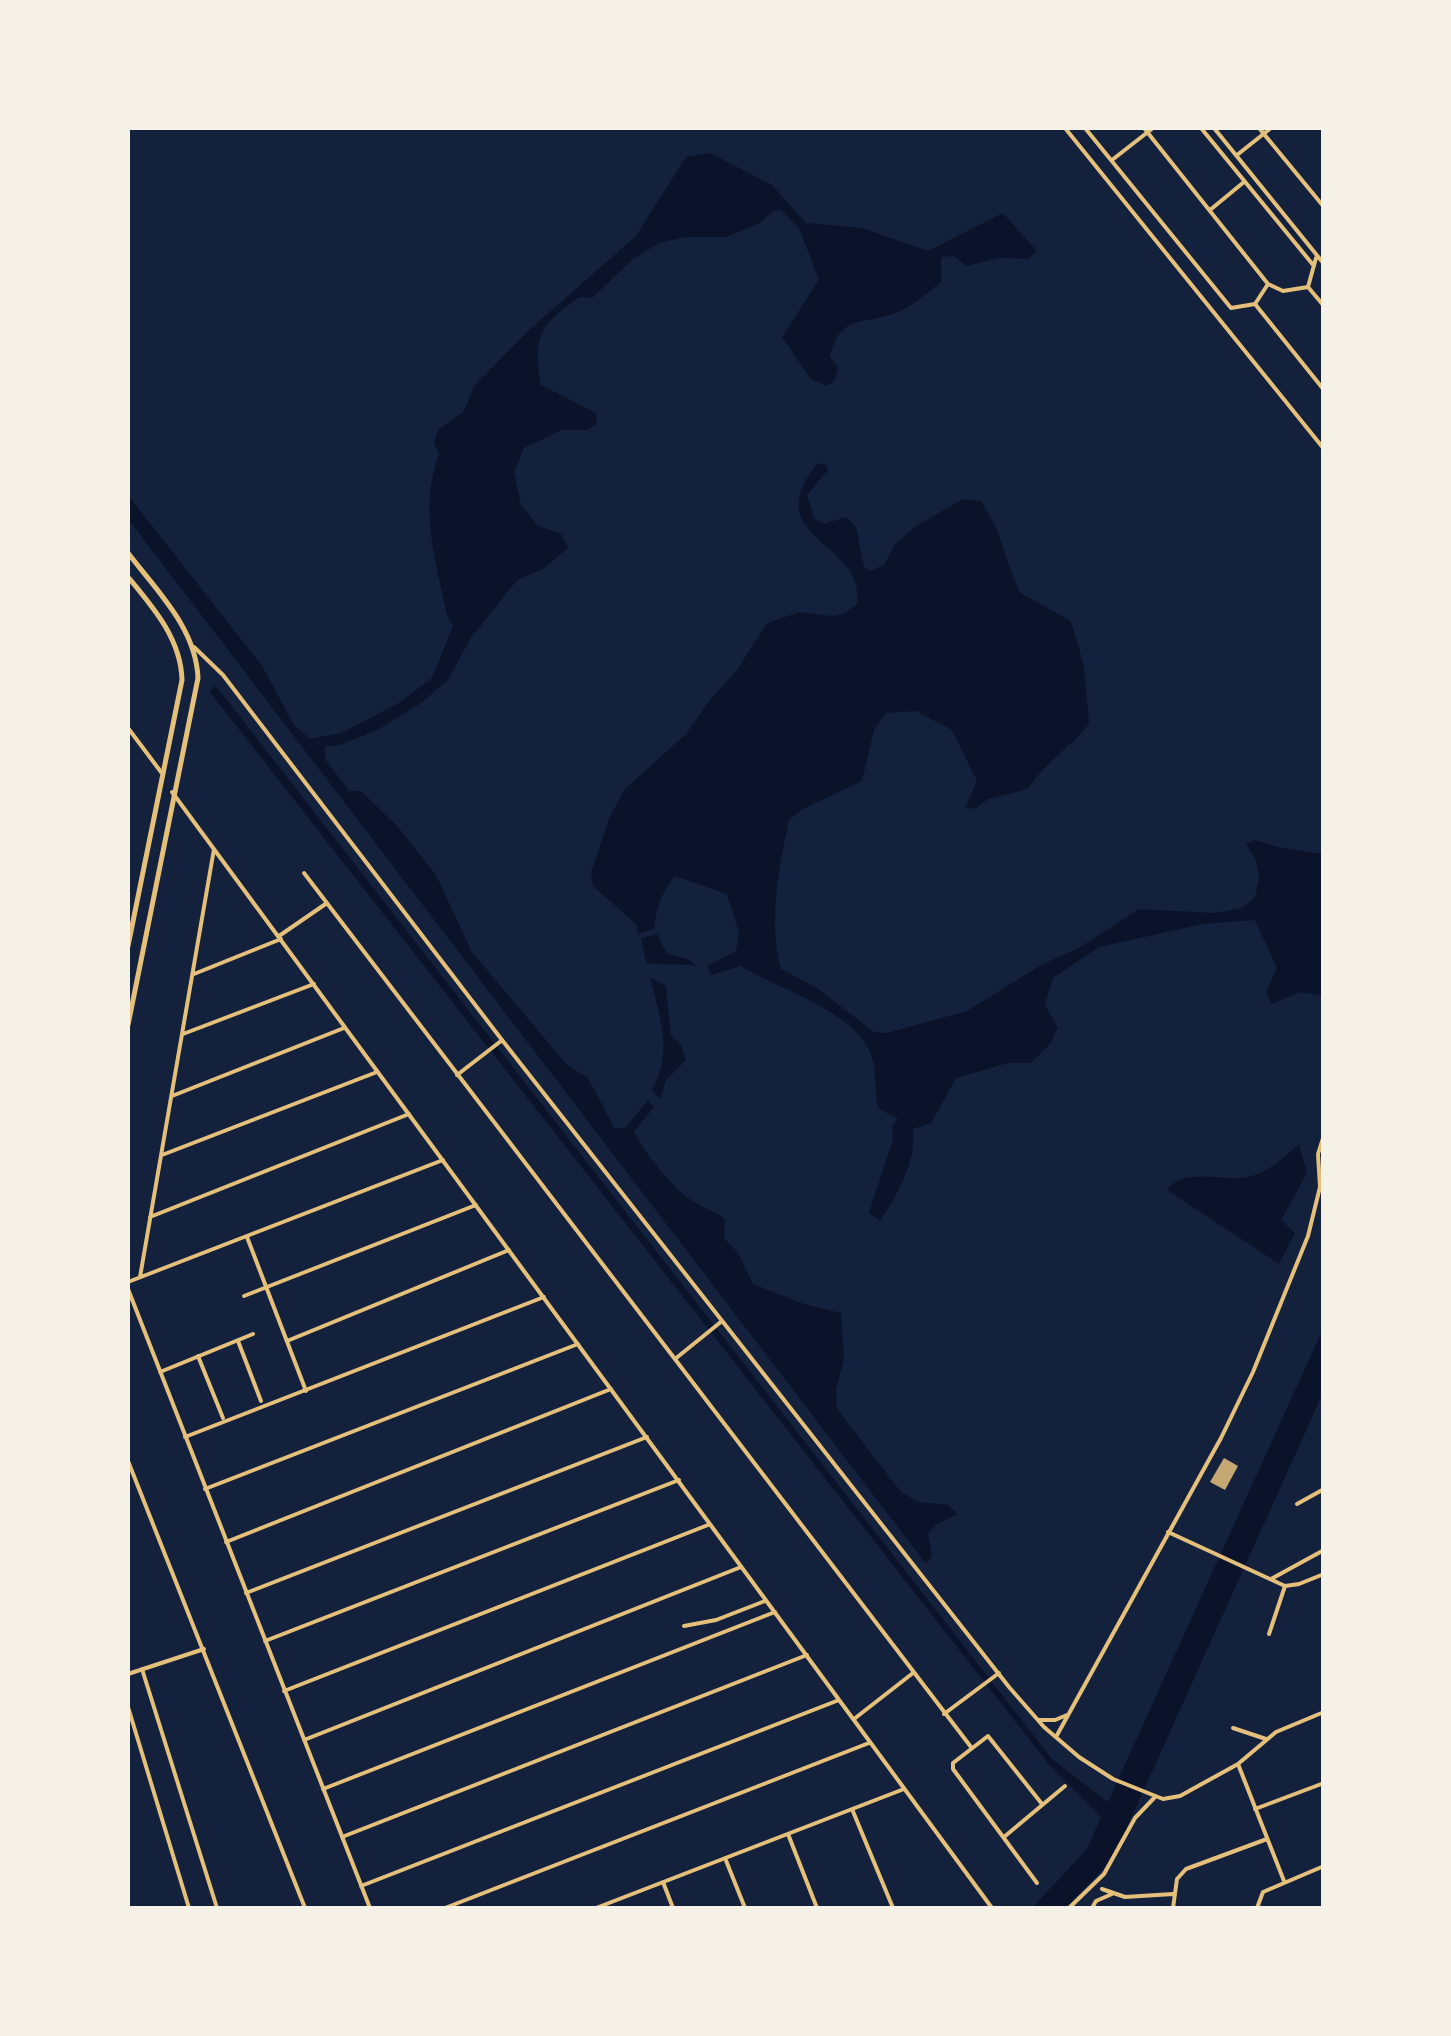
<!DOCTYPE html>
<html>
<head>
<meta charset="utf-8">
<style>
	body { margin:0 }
	#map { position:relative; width:1451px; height:2036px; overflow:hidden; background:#14213d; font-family:Barlow,sans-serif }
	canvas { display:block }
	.frame { position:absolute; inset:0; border:130px solid #f6f1e7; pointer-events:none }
</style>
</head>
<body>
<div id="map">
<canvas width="1451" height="2036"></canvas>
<div class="frame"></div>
</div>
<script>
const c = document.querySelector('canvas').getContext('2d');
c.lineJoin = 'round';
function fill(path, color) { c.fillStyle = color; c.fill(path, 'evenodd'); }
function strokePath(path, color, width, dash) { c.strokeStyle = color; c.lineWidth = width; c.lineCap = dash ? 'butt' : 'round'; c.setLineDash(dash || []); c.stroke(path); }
fill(new Path2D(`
	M 710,153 L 772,185 L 806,223 L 862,228 L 928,251 L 1003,213 L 1037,251 L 1028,259 L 999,258 L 967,266 L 953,256 L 941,257 L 941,282 C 927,293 909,309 893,314 C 862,324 839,316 830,356 L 838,368 L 835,380 L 827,386 L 811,379 L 782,337 L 819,280 L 799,228 L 781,210 L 773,211 L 760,223 L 726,237 L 685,237 L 659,243 L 633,259 L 592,298 L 580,297 C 539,325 533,336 541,385 L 596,413 L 597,424 L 587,430 L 562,430 L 524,448 L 514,472 L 521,505 L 538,526 L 560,533 L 569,547 L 543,569 L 517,580 L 471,638 L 447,681 L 421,703 L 379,729 L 343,744 L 325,747 L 325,759 L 349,791 L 361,791 L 398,827 L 436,875 L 472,952 L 567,1065 L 588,1078 L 615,1129 L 626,1127 L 648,1100 L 654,1107 L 634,1132 C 644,1152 672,1187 691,1200 C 703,1209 714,1209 725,1220 L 724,1238 L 738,1253 L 753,1284 L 804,1304 L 841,1313 L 844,1358 L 836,1390 L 837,1409 L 901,1492 L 919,1502 L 948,1505 L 958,1514 L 937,1524 L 928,1533 L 932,1556 L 926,1564 L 128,519 L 128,495 L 262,666 L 294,725 L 310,739 L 341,733 L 399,703 L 432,678 L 453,626 L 447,615 C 435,557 419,511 439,453 L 434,443 L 438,430 L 464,411 L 474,386 L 528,331 L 636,236 L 686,157 Z
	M 818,463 L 826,465 L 828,470 L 807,495 L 815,519 L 824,524 L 846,517 L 856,527 L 864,567 L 870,571 L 884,565 L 895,544 L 916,526 L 963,499 L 981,501 L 995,525 L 1019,592 L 1071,621 L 1084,666 L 1089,724 C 1068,750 1048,759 1028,789 L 988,799 L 975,809 L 965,807 L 977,781 L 952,730 L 916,711 L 886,713 L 874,730 L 862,781 L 803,809 L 789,820 C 779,868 768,920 781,969 L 817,988 L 874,1032 L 887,1033 L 967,1011 L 1043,964 L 1079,948 L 1139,909 L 1214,913 L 1242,908 L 1255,897 L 1259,878 L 1256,860 L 1246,844 L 1255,840 L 1278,847 L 1323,854 L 1323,996 L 1300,992 L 1272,1004 L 1266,992 L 1277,968 L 1255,920 L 1203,924 L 1099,947 L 1053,978 L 1045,1005 L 1058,1028 L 1050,1044 L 1031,1063 L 1008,1063 L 956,1078 L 931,1123 L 913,1129 C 917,1161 897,1195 880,1221 L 869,1213 L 893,1140 L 892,1126 L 898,1119 L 878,1108 C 874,1093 877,1076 873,1061 C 862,1012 778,990 741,966 L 711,975 L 707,966 L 736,951 L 739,933 L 727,894 L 675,876 C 662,890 656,910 654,929 L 638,934 L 636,924 L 593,886 L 591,872 L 609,819 L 624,790 L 686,734 L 710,700 L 736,671 L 767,623 L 800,612 L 831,616 L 843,614 L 857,604 C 866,540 755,540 818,463 Z
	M 216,686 L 1052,1759 L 1108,1802 L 1323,1329 L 1323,1393 L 1113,1858 L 1066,1908 L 1032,1908 L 1087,1849 L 1101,1817 L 1051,1767 L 209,691 Z
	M 657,934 L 667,954 L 688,959 L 697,966 C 680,963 664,966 646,963 L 641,938 Z
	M 650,977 L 666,986 L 671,1035 L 681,1045 L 686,1060 L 666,1080 L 660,1100 L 652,1089 C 674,1053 659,1015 650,977 Z
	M 1299,1144 L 1307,1173 L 1281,1220 L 1295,1233 L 1279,1264 L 1167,1190 C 1186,1165 1226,1184 1252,1176 C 1271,1170 1284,1157 1299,1144 Z`), '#0b132b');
fill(new Path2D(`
	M 1224,1458 L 1238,1466 L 1225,1490 L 1210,1482 Z`), '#c6a872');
strokePath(new Path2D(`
	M 1065,128 L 1324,449
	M 1085,128 L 1231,308 L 1255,304 L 1268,284
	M 1144,128 L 1268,284 L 1283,291 L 1308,287
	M 1201,128 L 1314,266
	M 1214,128 L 1324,264
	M 1259,128 L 1324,207
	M 1237,155 L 1271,128
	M 1112,160 L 1153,128
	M 1210,210 L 1244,182
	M 1308,287 L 1316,258
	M 1308,287 L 1324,306
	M 1255,304 L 1324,390
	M 194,647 L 223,675 L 502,1040 L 1009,1687 L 1044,1727 L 1079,1757 L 1113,1779 L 1163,1799 L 1180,1796 L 1238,1764 L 1276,1732 L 1324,1712
	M 128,728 L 161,772
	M 172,792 L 992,1908
	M 304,873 L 971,1747
	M 279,936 L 327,903
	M 194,974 L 281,939
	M 183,1034 L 314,984
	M 457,1075 L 501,1041
	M 172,1096 L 344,1028
	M 162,1155 L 377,1072
	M 150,1217 L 409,1114
	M 247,1237 L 306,1391
	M 140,1277 L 214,849
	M 128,1282 L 443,1160
	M 128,1289 L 370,1908
	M 244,1296 L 476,1205
	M 238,1341 L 261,1401
	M 287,1341 L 509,1250
	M 198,1356 L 223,1418
	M 675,1359 L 722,1321
	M 160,1372 L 253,1334
	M 185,1437 L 544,1297
	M 128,1461 L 305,1908
	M 205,1489 L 578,1344
	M 1297,1504 L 1324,1489
	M 1168,1532 L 1285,1586 L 1299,1584 L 1324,1574
	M 226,1542 L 611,1389
	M 1271,1579 L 1324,1550
	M 246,1593 L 647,1437
	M 684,1626 L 716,1620 L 765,1601
	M 1269,1634 L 1285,1586
	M 265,1641 L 679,1480
	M 142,1669 L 217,1908
	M 128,1674 L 204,1649
	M 284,1691 L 708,1525
	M 128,1707 L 189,1908
	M 944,1714 L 999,1673
	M 854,1719 L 913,1673
	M 1038,1720 L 1055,1720 L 1067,1715
	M 1233,1728 L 1266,1739
	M 1056,1737 L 1221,1438 L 1253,1372 L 1308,1236 L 1320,1187 L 1318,1154 L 1324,1135
	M 304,1740 L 741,1567
	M 1238,1764 L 1284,1881
	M 323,1789 L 775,1612
	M 852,1809 L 893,1908
	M 1255,1809 L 1324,1783
	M 788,1834 L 817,1908
	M 342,1837 L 807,1655
	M 1004,1837 L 1065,1786
	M 725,1858 L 745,1908
	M 663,1882 L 673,1908
	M 1037,1883 L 953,1769 L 953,1763 L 988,1736 L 1042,1804
	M 361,1886 L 839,1700
	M 1102,1889 L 1125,1897 L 1173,1894
	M 445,1908 L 869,1743
	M 596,1908 L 904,1789
	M 1069,1908 L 1104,1874 L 1135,1818 L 1155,1797
	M 1092,1908 L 1096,1901 L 1112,1894
	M 1173,1908 L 1177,1879 L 1186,1869 L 1267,1839
	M 1257,1908 L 1263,1892 L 1324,1866`), '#e5c07b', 4);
strokePath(new Path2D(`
	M 128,553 C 157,591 196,628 198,678 L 128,1025
	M 128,577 C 153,607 181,639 182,680 L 128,946`), '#e5c07b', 5);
</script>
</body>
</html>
